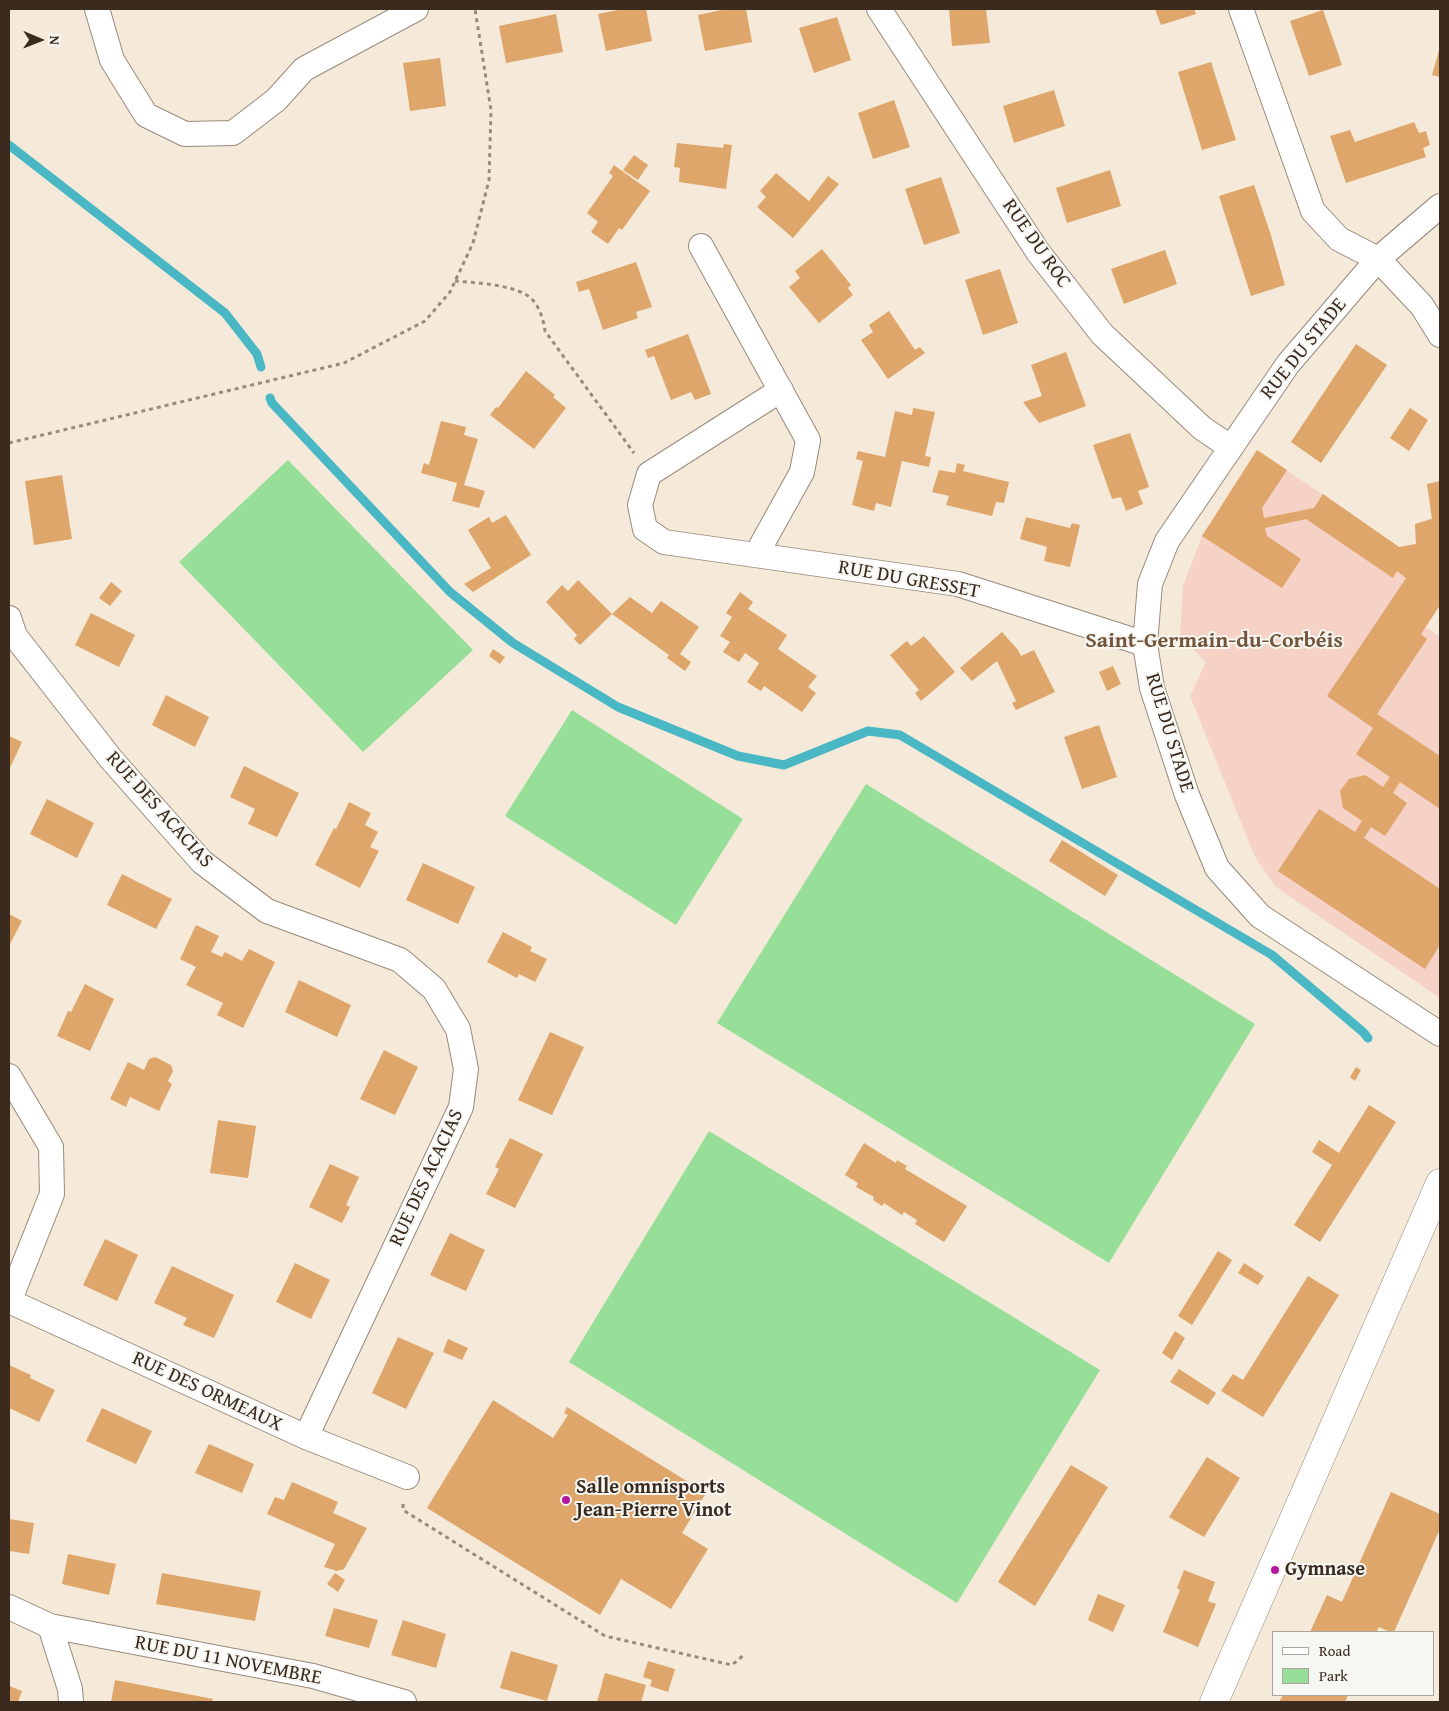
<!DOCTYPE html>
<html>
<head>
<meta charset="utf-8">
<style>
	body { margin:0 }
	#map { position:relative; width:1449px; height:1711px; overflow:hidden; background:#f5e9d9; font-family:"Gentium Book Plus",serif }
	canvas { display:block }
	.frame { position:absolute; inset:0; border:10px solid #3b2a1e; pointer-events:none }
	.legend { position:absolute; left:1272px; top:1631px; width:162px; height:65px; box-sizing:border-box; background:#f6f6f2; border:1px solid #aba49d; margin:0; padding:6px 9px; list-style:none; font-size:15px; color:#3b2a1e }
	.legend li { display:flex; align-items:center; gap:10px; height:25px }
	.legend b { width:25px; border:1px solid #aba49d }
	.north { position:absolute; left:15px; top:15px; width:50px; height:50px; -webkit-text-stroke:4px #f6f6f2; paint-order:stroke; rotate:91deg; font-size:14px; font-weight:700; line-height:20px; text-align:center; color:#3b2a1e }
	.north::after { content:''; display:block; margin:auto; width:18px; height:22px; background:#3b2a1e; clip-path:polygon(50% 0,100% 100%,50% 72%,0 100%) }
</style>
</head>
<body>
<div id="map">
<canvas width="1449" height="1711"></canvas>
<div class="frame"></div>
<ul class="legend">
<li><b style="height:6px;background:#fff"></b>Road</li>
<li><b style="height:14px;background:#97df99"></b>Park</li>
</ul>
<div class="north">N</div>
</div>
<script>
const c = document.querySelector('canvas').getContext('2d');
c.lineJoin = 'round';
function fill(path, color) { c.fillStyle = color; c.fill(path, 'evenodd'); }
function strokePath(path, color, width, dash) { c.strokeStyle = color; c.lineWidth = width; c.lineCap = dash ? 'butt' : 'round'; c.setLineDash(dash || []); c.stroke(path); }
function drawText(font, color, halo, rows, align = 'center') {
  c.font = font + ' "Gentium Book Plus",serif'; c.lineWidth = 4; c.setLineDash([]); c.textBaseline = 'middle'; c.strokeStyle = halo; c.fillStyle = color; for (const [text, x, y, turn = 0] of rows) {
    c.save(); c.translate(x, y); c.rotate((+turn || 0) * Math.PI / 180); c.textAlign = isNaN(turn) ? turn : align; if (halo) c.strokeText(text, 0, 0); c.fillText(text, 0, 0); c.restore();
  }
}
fill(new Path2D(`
	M 1257,450 L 1399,547 L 1416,544 L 1415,524 L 1432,518 L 1427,484 L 1440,481 L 1440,605 L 1426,627 L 1440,637 L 1440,998 L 1276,887 L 1255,857 L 1190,696 L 1206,662 L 1180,635 L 1183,586 L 1202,536 Z`), '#f6d1c5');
fill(new Path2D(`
	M 288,460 L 473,650 L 363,752 L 179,562 Z
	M 572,710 L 743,819 L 676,925 L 505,816 Z
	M 866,784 L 1255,1024 L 1109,1263 L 717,1023 Z
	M 709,1131 L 1100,1370 L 957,1603 L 569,1362 Z`), '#97df99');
strokePath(new Path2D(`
	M 9,145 L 225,313 L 257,354 L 261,367
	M 270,398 L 272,403 L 450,592 L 513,643 L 618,707 L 738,756 L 784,765 L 868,731 L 900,735 L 1272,955 L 1363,1032 L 1368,1038`), '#4ab8c4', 9);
fill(new Path2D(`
	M 623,9 L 646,9 L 652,41 L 606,51 L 598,14 Z
	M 726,9 L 746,9 L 752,42 L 705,51 L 698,15 Z
	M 949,9 L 986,9 L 990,43 L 952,46 Z
	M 1155,9 L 1194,9 L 1196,14 L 1161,25 Z
	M 1323,10 L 1342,65 L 1309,76 L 1290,21 Z
	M 556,14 L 563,52 L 506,63 L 499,26 Z
	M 837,17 L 851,60 L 814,73 L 799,28 Z
	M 1440,47 L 1440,77 L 1432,75 Z
	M 440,58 L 446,106 L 410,111 L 403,63 Z
	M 1211,62 L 1236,140 L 1202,150 L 1178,72 Z
	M 1054,90 L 1065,126 L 1014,143 L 1003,106 Z
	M 894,100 L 910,147 L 873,159 L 858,113 Z
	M 1414,122 L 1419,133 L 1426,131 L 1430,145 L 1423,148 L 1426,157 L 1346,183 L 1330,136 L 1350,130 L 1355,142 Z
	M 677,143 L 723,148 L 724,144 L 732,145 L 726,189 L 679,182 L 680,168 L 674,167 Z
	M 634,155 L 648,165 L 638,180 L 623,170 Z
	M 614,165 L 650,191 L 622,230 L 619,228 L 608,244 L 591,232 L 598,222 L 587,213 L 613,176 L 609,173 Z
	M 1110,170 L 1121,206 L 1067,223 L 1056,188 Z
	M 776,173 L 809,201 L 828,176 L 839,184 L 793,238 L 757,207 L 766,197 L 760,191 Z
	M 941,177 L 960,233 L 924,245 L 905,189 Z
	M 1254,185 L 1270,232 L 1285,285 L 1251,296 L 1219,196 Z
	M 822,249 L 851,285 L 848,288 L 853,295 L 819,323 L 789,287 L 800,278 L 795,271 Z
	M 1165,250 L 1177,284 L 1124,304 L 1111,269 Z
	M 636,262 L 652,307 L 636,312 L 638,318 L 603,330 L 589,289 L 579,292 L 576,282 Z
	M 1000,269 L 1018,323 L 983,335 L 965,280 Z
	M 889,311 L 915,350 L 920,347 L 925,353 L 888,379 L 861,340 L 873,332 L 869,325 Z
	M 688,334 L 711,394 L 695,400 L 691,392 L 671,400 L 654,356 L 648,358 L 645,350 Z
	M 1356,344 L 1387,365 L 1321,463 L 1291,442 Z
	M 1066,352 L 1086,406 L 1039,423 L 1023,402 L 1042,396 L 1031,365 Z
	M 526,371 L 555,395 L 553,397 L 566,408 L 534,449 L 490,415 L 496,407 L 498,408 Z
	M 913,408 L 935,412 L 925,456 L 931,457 L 929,467 L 902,461 L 891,507 L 876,503 L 874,511 L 852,505 L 863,461 L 856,459 L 858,451 L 885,457 L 895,411 L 912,415 Z
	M 1410,408 L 1428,420 L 1409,451 L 1390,438 Z
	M 441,421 L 466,427 L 464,435 L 478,439 L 464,485 L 485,491 L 479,508 L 452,501 L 457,483 L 421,473 L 424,463 L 429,465 Z
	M 1130,433 L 1149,487 L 1138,491 L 1143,504 L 1126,511 L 1121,497 L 1112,499 L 1093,445 Z
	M 1257,450 L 1287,470 L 1262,508 L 1264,518 L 1314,508 L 1323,494 L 1399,547 L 1416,544 L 1415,524 L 1432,519 L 1427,484 L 1440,481 L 1440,605 L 1421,634 L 1427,639 L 1377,714 L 1440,756 L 1440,809 L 1400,782 L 1393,793 L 1407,803 L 1385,836 L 1371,827 L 1364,838 L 1440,889 L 1440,945 L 1425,969 L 1278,871 L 1319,809 L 1355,832 L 1362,821 L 1343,808 L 1340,791 L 1349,779 L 1365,775 L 1383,787 L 1390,777 L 1356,754 L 1373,728 L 1327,696 L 1406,578 L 1397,571 L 1393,578 L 1306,519 L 1265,528 L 1267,536 L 1301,559 L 1282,588 L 1202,536 Z
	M 957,463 L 965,465 L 963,471 L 1009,482 L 1004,503 L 996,502 L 992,516 L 946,505 L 949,496 L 932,492 L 939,470 L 955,473 Z
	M 62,475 L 72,539 L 34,545 L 25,481 Z
	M 506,515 L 531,555 L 473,592 L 464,584 L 491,568 L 468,530 L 489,517 L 492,523 Z
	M 1026,517 L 1070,528 L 1072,523 L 1080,525 L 1070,567 L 1044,561 L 1047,547 L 1020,539 Z
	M 578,580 L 612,614 L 580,645 L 574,639 L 577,635 L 546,602 L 562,585 L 568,591 Z
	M 111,582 L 122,591 L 110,606 L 99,598 Z
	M 740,592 L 753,602 L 748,609 L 787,635 L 778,649 L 817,676 L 808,687 L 816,693 L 802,712 L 764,686 L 761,691 L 747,682 L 759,663 L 745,653 L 739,662 L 723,652 L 730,642 L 720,636 L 732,617 L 726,613 Z
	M 630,597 L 652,613 L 661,601 L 699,627 L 680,654 L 691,662 L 685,671 L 667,658 L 669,655 L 612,614 Z
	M 91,613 L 135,635 L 119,667 L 75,645 Z
	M 1002,632 L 1018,650 L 1021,656 L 1034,650 L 1055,692 L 1016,710 L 1012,703 L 1016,701 L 997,661 L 972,681 L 960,668 Z
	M 924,636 L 955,672 L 921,701 L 915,693 L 919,690 L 890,655 L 907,641 L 911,646 Z
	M 493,649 L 505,657 L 500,664 L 489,656 Z
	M 1113,666 L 1121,684 L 1107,691 L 1099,672 Z
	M 166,695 L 209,717 L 195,747 L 152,725 Z
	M 1099,725 L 1117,777 L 1082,789 L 1064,737 Z
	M 9,736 L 22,742 L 9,770 Z
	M 244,766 L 299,793 L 277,837 L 248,824 L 255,809 L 230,797 Z
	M 47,799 L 94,823 L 77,858 L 30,834 Z
	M 349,802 L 371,813 L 365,825 L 378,832 L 370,847 L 379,851 L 360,888 L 315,865 L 334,828 L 336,829 L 343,815 Z
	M 1062,840 L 1118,875 L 1105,896 L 1049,861 Z
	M 423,863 L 475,887 L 458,924 L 406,900 Z
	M 122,874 L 172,899 L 156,929 L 107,905 Z
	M 9,914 L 22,921 L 9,946 Z
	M 196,925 L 219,936 L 211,952 L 222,957 L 225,952 L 242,961 L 249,949 L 275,962 L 243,1028 L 217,1015 L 223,1003 L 186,985 L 196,967 L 180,959 Z
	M 503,932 L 532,947 L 530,951 L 547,959 L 535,982 L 519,974 L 517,978 L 487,962 Z
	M 299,980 L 351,1005 L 337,1037 L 285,1012 Z
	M 85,984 L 114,999 L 90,1051 L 57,1036 L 68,1011 L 71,1012 Z
	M 550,1032 L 584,1047 L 552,1115 L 518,1100 Z
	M 384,1050 L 418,1067 L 395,1115 L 360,1099 Z
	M 155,1057 L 171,1065 L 173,1071 L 168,1081 L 172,1084 L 159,1111 L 130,1097 L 126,1107 L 110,1099 L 128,1062 L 144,1070 L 149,1059 Z
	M 1356,1067 L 1361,1070 L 1355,1081 L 1350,1077 Z
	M 1369,1105 L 1396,1122 L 1320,1242 L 1294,1225 L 1332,1165 L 1312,1152 L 1319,1140 L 1339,1153 Z
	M 218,1120 L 256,1126 L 248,1178 L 210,1173 Z
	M 510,1138 L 543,1154 L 515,1208 L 486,1194 L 499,1169 L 495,1167 Z
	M 864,1143 L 896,1163 L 897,1160 L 907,1166 L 905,1169 L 967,1206 L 944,1242 L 915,1224 L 917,1220 L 904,1212 L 902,1215 L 884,1203 L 882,1206 L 873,1200 L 874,1197 L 856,1187 L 858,1183 L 845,1175 Z
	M 330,1164 L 359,1177 L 346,1205 L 350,1207 L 342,1223 L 309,1207 Z
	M 450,1233 L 485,1250 L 466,1291 L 430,1275 Z
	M 105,1239 L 138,1255 L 117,1301 L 83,1285 Z
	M 1218,1251 L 1232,1260 L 1192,1325 L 1178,1316 Z
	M 295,1263 L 330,1280 L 311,1319 L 276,1302 Z
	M 1244,1263 L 1264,1276 L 1258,1285 L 1238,1273 Z
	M 172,1266 L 234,1295 L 214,1338 L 183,1325 L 187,1318 L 154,1303 Z
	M 1308,1276 L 1339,1295 L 1263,1417 L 1221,1391 L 1233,1374 L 1243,1380 Z
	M 1175,1331 L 1185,1338 L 1172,1360 L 1162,1353 Z
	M 398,1337 L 434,1353 L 406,1409 L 372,1393 Z
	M 448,1339 L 468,1348 L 462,1360 L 443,1352 Z
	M 9,1365 L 31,1375 L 30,1378 L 55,1390 L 39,1422 L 9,1408 Z
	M 1179,1369 L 1216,1393 L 1208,1405 L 1170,1382 Z
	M 493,1400 L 553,1438 L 568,1415 L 564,1413 L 567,1407 L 706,1493 L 682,1533 L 708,1549 L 671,1609 L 621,1579 L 600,1615 L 427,1508 Z
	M 102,1408 L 152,1431 L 136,1464 L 86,1441 Z
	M 209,1444 L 254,1464 L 242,1493 L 195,1473 Z
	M 1207,1457 L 1240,1478 L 1204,1537 L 1169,1517 Z
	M 1071,1465 L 1108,1487 L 1035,1606 L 998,1582 Z
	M 292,1482 L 338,1502 L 333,1513 L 367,1528 L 344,1569 L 337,1571 L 324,1567 L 335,1544 L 267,1514 L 275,1497 L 284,1500 Z
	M 1391,1492 L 1440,1514 L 1440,1529 L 1394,1632 L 1390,1632 L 1379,1627 L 1376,1632 L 1310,1632 L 1327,1595 L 1342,1602 Z
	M 9,1519 L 34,1523 L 29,1554 L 9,1551 Z
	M 68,1554 L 116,1564 L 109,1595 L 62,1584 Z
	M 1184,1570 L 1215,1582 L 1208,1601 L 1216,1604 L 1198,1647 L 1163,1632 L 1180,1590 L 1177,1588 Z
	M 162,1573 L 261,1591 L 255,1621 L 156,1604 Z
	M 335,1573 L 345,1580 L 338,1592 L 327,1584 Z
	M 1098,1594 L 1125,1605 L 1113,1632 L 1088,1620 Z
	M 334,1608 L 378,1620 L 369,1648 L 325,1636 Z
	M 403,1620 L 446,1634 L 436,1668 L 391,1655 Z
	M 511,1651 L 558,1665 L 547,1701 L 500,1688 Z
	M 648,1661 L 675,1669 L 668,1692 L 650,1686 L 652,1680 L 643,1677 Z
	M 605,1673 L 646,1685 L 641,1702 L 597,1702 Z
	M 115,1680 L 213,1699 L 212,1702 L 111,1702 Z
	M 9,1686 L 22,1691 L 18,1702 L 9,1702 Z
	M 1283,1695 L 1348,1695 L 1345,1702 L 1279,1702 Z`), '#dea66a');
const street = new Path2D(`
	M 97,9 L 112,60 L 146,115 L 185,134 L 233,133 L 276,100 L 304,69 L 416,9
	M 879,9 L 1038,252 L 1102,334 L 1202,428 L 1230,447
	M 1241,9 L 1313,211 L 1339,239 L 1378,259 L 1422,306 L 1440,335
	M 1440,206 L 1378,259 L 1288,364 L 1167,541 L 1150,584 L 1145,644 L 1152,688 L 1187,795 L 1217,868 L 1260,916 L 1440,1034
	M 701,246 L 808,440 L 802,472 L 756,555
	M 781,390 L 649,474 L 640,505 L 645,529 L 664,542 L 958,584 L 1145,644
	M 9,618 L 15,636 L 111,759 L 202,862 L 267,911 L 400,960 L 434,989 L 458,1029 L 466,1069 L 461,1107 L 306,1437
	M 9,1076 L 51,1147 L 52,1194 L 9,1302
	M 9,1301 L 306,1437 L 407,1477
	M 9,1607 L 50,1626 L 313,1676 L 404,1702
	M 50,1626 L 70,1689 L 71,1702`);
const secondary = new Path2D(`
	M 1214,1702 L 1440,1183`);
strokePath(street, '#988a7c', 26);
strokePath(secondary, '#988a7c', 29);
strokePath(new Path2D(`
	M 455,281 C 477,283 505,284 525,294 C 538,301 543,317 545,331 L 634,453
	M 9,443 L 344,363 L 425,321 L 450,292 L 473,243 L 489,180 L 491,110 L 475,9
	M 403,1504 L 403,1510 L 605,1636 L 732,1665 L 745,1654`), '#988a7c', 3, [4, 4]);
strokePath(street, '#fff', 24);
strokePath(secondary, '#fff', 28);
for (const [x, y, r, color] of [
	[566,1500,5,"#b5179e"],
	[1275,1570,5,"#b5179e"]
]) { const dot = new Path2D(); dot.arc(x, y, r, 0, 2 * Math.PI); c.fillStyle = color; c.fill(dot); strokePath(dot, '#f6f6f2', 2); }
drawText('20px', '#3b2a1e', '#f6f6f2', [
	["RUE DU ROC",1036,244,55],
	["RUE DU STADE",1304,349,-51],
	["RUE DU GRESSET",909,580,10],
	["RUE DU STADE",1169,733,73],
	["RUE DES ACACIAS",159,810,48],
	["RUE DES ACACIAS",427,1178,-65],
	["RUE DES ORMEAUX",207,1392,25],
	["RUE DU 11 NOVEMBRE",228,1661,11]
]);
drawText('bold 20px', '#3b2a1e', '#f6f6f2', [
	["Salle omnisports",576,1488],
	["Jean-Pierre Vinot",576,1511],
	["Gymnase",1285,1570]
], 'left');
drawText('bold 22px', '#745539', '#f6f6f2', [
	["Saint-Germain-du-Corbéis",1214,641]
]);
</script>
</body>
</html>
